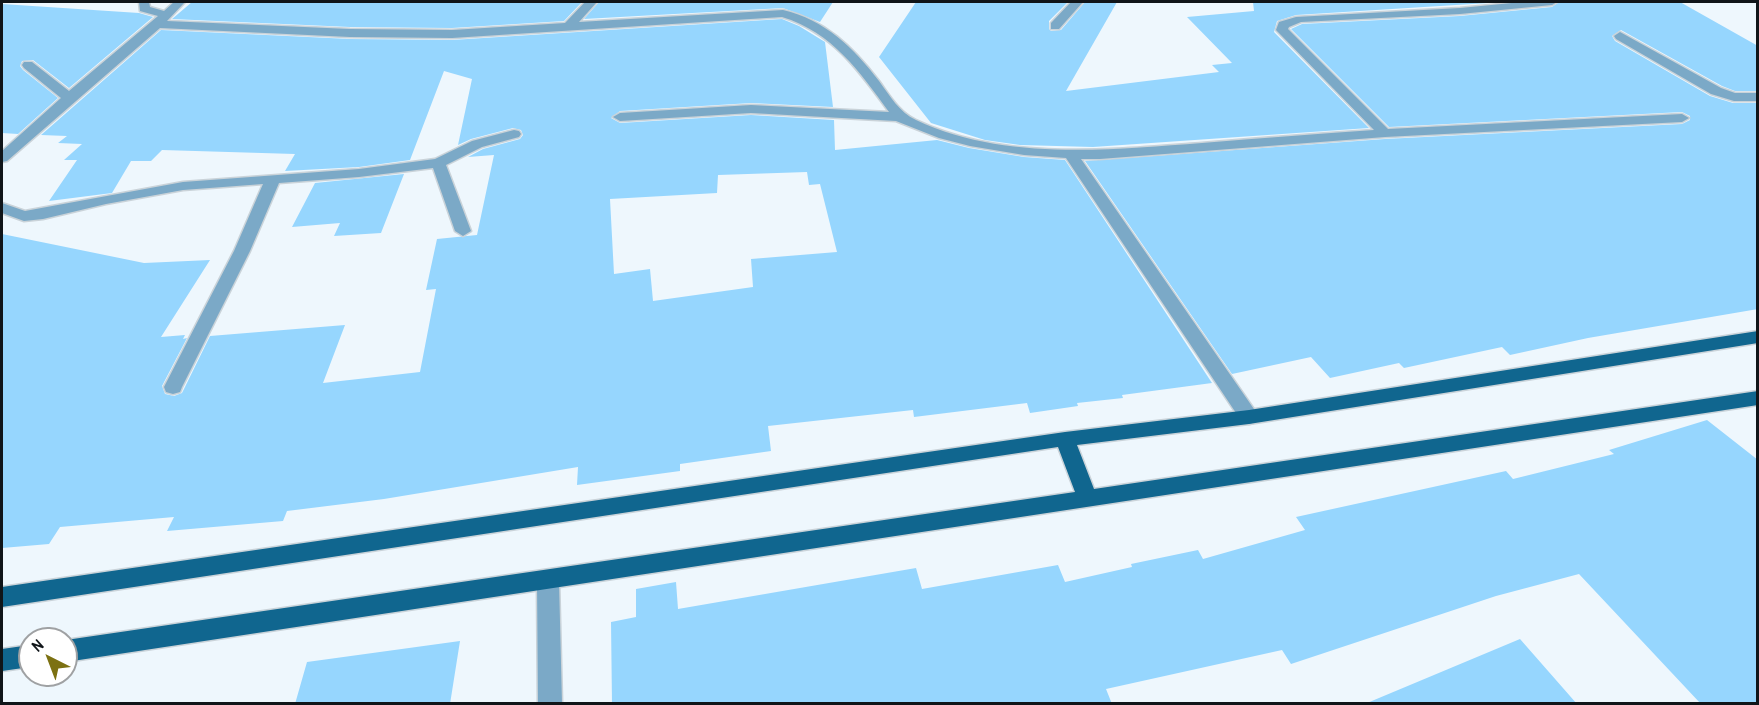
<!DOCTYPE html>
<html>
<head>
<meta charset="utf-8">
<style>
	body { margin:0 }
	#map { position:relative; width:1759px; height:705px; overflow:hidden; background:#eef7fd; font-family:"Archivo Narrow",sans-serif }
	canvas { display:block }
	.frame { position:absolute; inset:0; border:3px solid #101519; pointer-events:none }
	.north { position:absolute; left:18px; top:627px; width:60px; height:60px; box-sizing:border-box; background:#fff; border:2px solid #9fa1a3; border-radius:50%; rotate:318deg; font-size:16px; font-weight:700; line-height:24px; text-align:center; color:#101519 }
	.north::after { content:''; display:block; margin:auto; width:21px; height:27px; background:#7c7112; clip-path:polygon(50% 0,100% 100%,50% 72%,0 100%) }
</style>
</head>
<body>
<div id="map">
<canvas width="1759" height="705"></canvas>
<div class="frame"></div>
<div class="north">N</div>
</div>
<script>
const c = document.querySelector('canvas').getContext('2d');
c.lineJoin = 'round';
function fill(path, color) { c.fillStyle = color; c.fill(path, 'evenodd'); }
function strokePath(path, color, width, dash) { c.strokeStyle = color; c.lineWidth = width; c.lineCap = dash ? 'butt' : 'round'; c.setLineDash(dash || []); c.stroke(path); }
fill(new Path2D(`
	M 192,2 L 582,2 L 564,21 L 452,28 L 350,27 L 172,19 Z
	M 599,2 L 833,2 L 820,22 L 783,8 L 584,19 Z
	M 916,2 L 1068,2 L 1049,21 L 1049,29 L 1051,31 L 1061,30 L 1085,2 L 1117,2 L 1066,91 L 1219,72 L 1212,65 L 1232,63 L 1187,17 L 1254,11 L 1253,2 L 1504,2 L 1296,15 L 1277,21 L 1274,32 L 1369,128 L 1093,147 L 1020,145 L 985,140 L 931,123 L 879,57 Z
	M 1559,2 L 1680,2 L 1758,46 L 1758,91 L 1735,91 L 1722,86 L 1621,30 L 1612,36 L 1615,41 L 1710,96 L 1733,103 L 1758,103 L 1758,309 L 1588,338 L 1510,355 L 1502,347 L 1404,368 L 1399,363 L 1330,378 L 1311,357 L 1232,374 L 1085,161 L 1385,139 L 1682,124 L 1690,120 L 1690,116 L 1682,112 L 1389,127 L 1291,29 L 1302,24 L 1460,16 L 1552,7 Z
	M 2,4 L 139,13 L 153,17 L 69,88 L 33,60 L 22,61 L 20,66 L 23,70 L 58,98 L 18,134 L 2,133 Z
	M 782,19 L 799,26 L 825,42 L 833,107 L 751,103 L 620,111 L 611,118 L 620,123 L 751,115 L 834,120 L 835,150 L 937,140 L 969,148 L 1024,157 L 1065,160 L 1212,383 L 1122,395 L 1123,398 L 1077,403 L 1078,406 L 1030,413 L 1027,403 L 914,417 L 913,410 L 768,426 L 771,451 L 680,464 L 680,471 L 577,485 L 578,467 L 384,499 L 287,511 L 283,521 L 167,531 L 174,517 L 60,527 L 49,544 L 2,548 L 2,234 L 144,263 L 210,260 L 161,337 L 185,335 L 183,339 L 187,338 L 162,386 L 165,394 L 174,396 L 182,393 L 210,336 L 345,325 L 323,383 L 420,372 L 436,289 L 426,290 L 437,239 L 477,235 L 494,155 L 468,157 L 483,149 L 520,139 L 523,135 L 521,130 L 513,128 L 471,139 L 458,145 L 472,79 L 444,71 L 410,160 L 359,167 L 285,171 L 295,154 L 162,150 L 151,161 L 131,161 L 112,193 L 49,201 L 77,160 L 64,160 L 82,144 L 58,143 L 67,136 L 41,135 L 161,30 L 350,39 L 452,40 ZM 807,172 L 809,185 L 820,184 L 837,252 L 751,259 L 753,287 L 653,301 L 650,269 L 614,274 L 610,199 L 717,193 L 718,175 Z
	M 404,174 L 381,233 L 334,236 L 340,223 L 292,227 L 315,183 Z
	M 1707,420 L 1758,460 L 1758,704 L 1701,704 L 1579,574 L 1496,596 L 1291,664 L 1282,650 L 1106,689 L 1112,704 L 612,704 L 611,622 L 636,617 L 636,589 L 676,582 L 678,609 L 916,568 L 922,589 L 1058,565 L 1065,582 L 1132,567 L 1131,564 L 1198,550 L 1203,559 L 1305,530 L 1296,517 L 1506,471 L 1513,479 L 1614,454 L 1609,450 Z
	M 1520,639 L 1577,704 L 1367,703 Z
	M 460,641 L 450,704 L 295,704 L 307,662 Z`), '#96d6fe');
const minor = new Path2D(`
	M 139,2 L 149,2 L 150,7 L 164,11 L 174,2 L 185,2 L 167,21 L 350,29 L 452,30 L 565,23 L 585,2 L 597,2 L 579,22 L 783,10 C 825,20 853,47 879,81 C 890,96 899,112 916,120 C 1003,161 1108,150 1202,143 C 1259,138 1317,134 1374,130 L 1276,30 L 1279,22 L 1296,17 L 1460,8 L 1522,2 L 1557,2 L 1552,5 L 1460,14 L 1301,22 L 1289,27 L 1288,29 L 1388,129 L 1682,114 L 1689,118 L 1682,122 L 1385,137 L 1100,159 L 1081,159 L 1256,412 L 1259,417 L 1256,422 L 1249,424 L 1242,422 L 1066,158 L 1024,155 L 970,146 L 939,138 L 896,121 L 751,113 L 620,121 L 613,117 L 620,113 L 751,105 L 889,112 C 860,72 832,32 782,17 L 452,38 L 350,37 L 160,28 L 7,161 L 2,162 L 2,151 L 61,98 L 24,68 L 22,65 L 24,62 L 32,62 L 69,91 L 158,16 L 140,11 Z
	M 1071,2 L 1083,2 L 1059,29 L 1051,29 L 1051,23 Z
	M 1620,32 L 1721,88 L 1735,93 L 1758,93 L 1758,101 L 1734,101 L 1711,94 L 1616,39 L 1614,36 Z
	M 514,130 L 519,131 L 521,134 L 519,137 L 482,147 L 446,165 L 471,231 L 463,236 L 455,231 L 433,168 L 359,177 L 279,183 L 250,251 L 182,387 L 180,392 L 173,394 L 166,392 L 164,387 L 234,251 L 263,184 L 183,190 L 106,204 L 43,219 L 24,221 L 2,213 L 2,203 L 25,211 L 183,182 L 359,169 L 435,159 L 472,141 Z
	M 548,571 L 556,574 L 559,581 L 562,704 L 538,704 L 537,581 L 540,574 Z`);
const major = new Path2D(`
	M 1758,331 L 1758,343 L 1249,424 L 1077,445 L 1094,489 L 1758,391 L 1758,405 L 66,662 L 66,640 L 1075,492 L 1058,447 L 2,607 L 2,587 L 1065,432 L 1249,410 Z
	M 30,645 L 30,667 L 2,671 L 2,649 Z`);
strokePath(minor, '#cad3d9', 3);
strokePath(major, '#cad3d9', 3);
fill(minor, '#7ba9c7');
fill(major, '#10668f');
</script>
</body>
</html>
